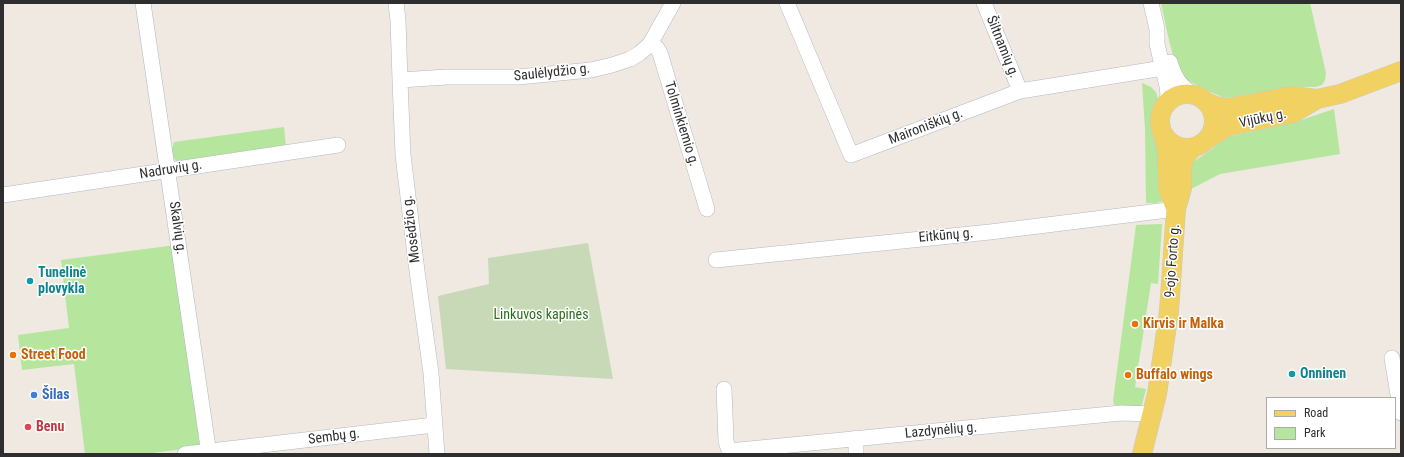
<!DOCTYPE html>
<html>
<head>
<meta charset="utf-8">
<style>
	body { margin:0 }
	#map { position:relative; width:1404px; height:457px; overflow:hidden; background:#efe9e1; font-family:"Roboto Condensed",sans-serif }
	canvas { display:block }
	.frame { position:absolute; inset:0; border:4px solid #2e2e2e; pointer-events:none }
	.legend { position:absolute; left:1266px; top:397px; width:130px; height:52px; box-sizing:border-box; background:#fff; border:1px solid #ababab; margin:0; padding:5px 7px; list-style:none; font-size:12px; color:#2e2e2e }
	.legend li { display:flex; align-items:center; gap:8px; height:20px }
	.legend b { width:20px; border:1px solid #ababab }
</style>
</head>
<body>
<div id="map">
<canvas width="1404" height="457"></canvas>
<div class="frame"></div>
<ul class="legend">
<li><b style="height:5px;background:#f2d163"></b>Road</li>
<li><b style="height:11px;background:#b6e59e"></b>Park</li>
</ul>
</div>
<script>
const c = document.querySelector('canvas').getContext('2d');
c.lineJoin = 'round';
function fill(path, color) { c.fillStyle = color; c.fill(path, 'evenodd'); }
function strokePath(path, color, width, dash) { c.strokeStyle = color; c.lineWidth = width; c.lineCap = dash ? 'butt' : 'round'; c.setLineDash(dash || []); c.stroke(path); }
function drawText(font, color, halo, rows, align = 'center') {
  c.font = font + ' "Roboto Condensed",sans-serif'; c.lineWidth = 3; c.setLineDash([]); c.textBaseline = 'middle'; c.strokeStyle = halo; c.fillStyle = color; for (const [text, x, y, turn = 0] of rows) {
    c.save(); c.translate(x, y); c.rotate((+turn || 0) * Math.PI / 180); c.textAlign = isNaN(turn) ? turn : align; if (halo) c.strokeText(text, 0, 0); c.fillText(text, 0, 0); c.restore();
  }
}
fill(new Path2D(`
	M 1161,3 L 1310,3 L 1326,73 L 1325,80 L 1322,85 L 1315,87 L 1293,87 L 1226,98 C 1216,95 1189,83 1182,75 C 1172,63 1165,20 1161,3 Z
	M 1142,83 L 1151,87 L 1156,92 L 1158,99 L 1154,107 L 1152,118 L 1152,129 L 1161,150 L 1162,201 L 1156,203 L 1146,203 L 1145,129 Z
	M 1334,109 L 1340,154 L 1220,174 L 1189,190 L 1190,169 L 1193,162 L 1212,149 L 1220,141 L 1230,136 L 1295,122 Z
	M 284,127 L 286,147 L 182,164 L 175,160 L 171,153 L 174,142 Z
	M 1162,224 L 1158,284 L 1151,283 L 1135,387 L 1146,389 L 1142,405 L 1139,407 L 1114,405 L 1113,401 L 1136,225 Z
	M 176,245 L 200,447 L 144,454 L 85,454 L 74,364 L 22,370 L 18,335 L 69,328 L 61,260 Z`), '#b6e59e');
fill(new Path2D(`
	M 588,243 L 613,379 L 446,369 L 438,296 L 489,284 L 488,258 Z`), '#c8d9b8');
const minor = new Path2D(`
	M 143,3 L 209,454
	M 396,3 L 398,20 L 400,80 L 403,155 L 417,271 L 431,373 L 437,454
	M 787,3 L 851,155 L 1020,91 L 1163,68 L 1172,71
	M 984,3 L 1020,91
	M 1151,3 L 1157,29 L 1157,44 L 1167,86 L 1168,95 L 1166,103
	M 650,44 L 657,48 L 660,53 L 707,209
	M 1170,62 C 1174,77 1180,86 1194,95
	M 400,80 L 447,77 L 518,77 L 591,70 L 612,65 L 630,59 L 640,53 L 650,44 L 673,3
	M 3,195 L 338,145
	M 716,260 L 990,232 L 1176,209
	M 1392,358 L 1401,413
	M 724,389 L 726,441 L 730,454
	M 729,451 L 1121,413 L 1153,414
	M 185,454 L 434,425
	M 856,454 L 856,438`);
const major = new Path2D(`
	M1160 121a27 27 0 1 1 54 0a27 27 0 1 1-54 0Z
	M 1206,102 L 1216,106 L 1228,108 L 1291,96 L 1317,99
	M 1163,135 L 1167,149 L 1168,188 L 1176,209
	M 1209,138 L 1228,126 L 1293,113 L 1317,99 L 1340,94 L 1401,71
	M 1142,454 L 1157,394 L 1169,311 L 1176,209 L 1182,188 L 1182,165 L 1186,155 L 1193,148`);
strokePath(minor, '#b4b7c1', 16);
strokePath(major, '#c9c9c9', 20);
strokePath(minor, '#fff', 15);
strokePath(major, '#f2d163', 19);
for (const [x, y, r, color] of [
	[30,281,4,"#0f9aa8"],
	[1135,324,4,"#e8710a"],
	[13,355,4,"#e8710a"],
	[1292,374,4,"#0f9aa8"],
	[1128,375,4,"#e8710a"],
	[34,395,4,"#3f7fe0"],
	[28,427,4,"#e0444e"]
]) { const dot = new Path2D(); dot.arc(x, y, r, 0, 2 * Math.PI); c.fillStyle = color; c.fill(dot); strokePath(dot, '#fff', 1.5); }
drawText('14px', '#2e2e2e', '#fff', [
	["Šiltnamių g.",1002,47,68],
	["Saulėlydžio g.",552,73,-6],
	["Vijūkų g.",1263,119,-12],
	["Tolminkiemio g.",681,124,73],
	["Maironiškių g.",926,127,-21],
	["Nadruvių g.",171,170,-9],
	["Skalvių g.",177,228,82],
	["Mosėdžio g.",412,229,-97],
	["Eitkūnų g.",946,236,-5],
	["9-ojo Forto g.",1173,261,-86],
	["Lazdynėlių g.",941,431,-5],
	["Sembų g.",334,437,-7]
]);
drawText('bold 14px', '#0d838f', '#fff', [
	["Tunelinė",38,273],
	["plovykla",38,289],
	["Onninen",1300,374]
], 'left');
drawText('14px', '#2c6e1b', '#fff', [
	["Linkuvos kapinės",541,315]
]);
drawText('bold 14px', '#c56008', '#fff', [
	["Kirvis ir Malka",1143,324],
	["Street Food",21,355],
	["Buffalo wings",1136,375]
], 'left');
drawText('bold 14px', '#366cbe', '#fff', [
	["Šilas",42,395]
], 'left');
drawText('bold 14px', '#be3a42', '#fff', [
	["Benu",36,427]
], 'left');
</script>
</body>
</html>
